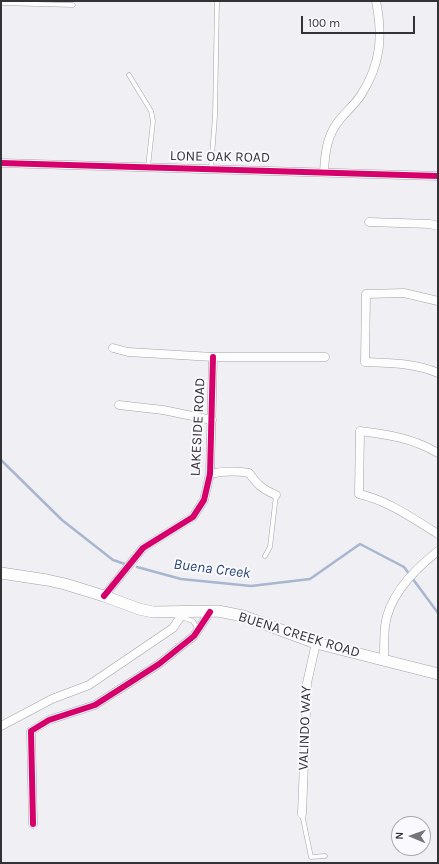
<!DOCTYPE html>
<html>
<head>
<meta charset="utf-8">
<style>
	body { margin:0 }
	#map { position:relative; width:439px; height:864px; overflow:hidden; background:#efeff4; font-family:Karla,sans-serif }
	canvas { display:block }
	.frame { position:absolute; inset:0; border:2px solid #333236; pointer-events:none }
	.north { position:absolute; left:391px; top:816px; width:40px; height:40px; box-sizing:border-box; background:#fafafe; border:1px solid #aaaaae; border-radius:50%; rotate:272deg; font-size:11px; font-weight:700; line-height:16px; text-align:center; color:#333236 }
	.north::after { content:''; display:block; margin:auto; width:14px; height:18px; background:#757478; clip-path:polygon(50% 0,100% 100%,50% 72%,0 100%) }
	.scale { position:absolute; left:301px; top:16px; width:114px; height:18px; box-sizing:border-box; border:2px solid #333236; border-top:0; padding-left:5px; font-size:12px; line-height:14px; white-space:nowrap; color:#333236; -webkit-text-stroke:3px #fafafe; paint-order:stroke }
</style>
</head>
<body>
<div id="map">
<canvas width="439" height="864"></canvas>
<div class="frame"></div>
<div class="north">N</div>
<div class="scale">100 m</div>
</div>
<script>
const c = document.querySelector('canvas').getContext('2d');
c.lineJoin = 'round';
function strokePath(path, color, width, dash) { c.strokeStyle = color; c.lineWidth = width; c.lineCap = dash ? 'butt' : 'round'; c.setLineDash(dash || []); c.stroke(path); }
function drawText(font, color, halo, rows, align = 'center') {
  c.font = font + ' Karla,sans-serif'; c.lineWidth = 4; c.setLineDash([]); c.textBaseline = 'middle'; c.strokeStyle = halo; c.fillStyle = color; for (const [text, x, y, turn = 0] of rows) {
    c.save(); c.translate(x, y); c.rotate((+turn || 0) * Math.PI / 180); c.textAlign = isNaN(turn) ? turn : align; if (halo) c.strokeText(text, 0, 0); c.fillText(text, 0, 0); c.restore();
  }
}
strokePath(new Path2D(`
	M 1,460 L 62,520 L 113,560 L 125,564
	M 137,567 L 181,579 L 251,586 L 310,579 L 360,544 L 404,567 L 438,613`), '#a8b6cf', 2.5);
const service = new Path2D(`
	M 1,3 L 73,5
	M 129,75 L 151,111 L 153,121 L 148,167
	M 211,169 L 215,116 L 217,1
	M 265,556 L 270,547 L 276,495
	M 181,617 L 193,621 L 198,630
	M 302,814 L 311,857 L 325,856`);
const minor = new Path2D(`
	M 1,163 L 438,176
	M 324,172 C 325,152 327,134 341,118 C 348,110 356,103 361,95 C 381,64 383,36 376,1
	M 369,222 L 430,224 L 438,226
	M 438,301 L 404,293 L 366,294 L 365,362 C 389,363 415,363 438,373
	M 113,348 L 128,352 L 213,357 L 325,357
	M 119,405 L 163,410 L 212,420
	M 438,453 C 412,438 390,435 360,431 L 359,494 C 389,501 412,518 438,534
	M 210,474 C 223,471 236,471 249,473 C 258,485 262,489 276,495
	M 104,596 L 143,548 L 193,517 L 204,500 L 210,474 L 213,357
	M 384,660 C 384,649 384,637 385,626 C 389,595 415,569 438,551
	M 1,726 L 52,699 L 89,685 L 173,628 L 183,613
	M 302,814 L 307,683 L 316,643
	M 33,824 L 31,731 L 49,720 L 95,705 L 159,664 L 194,636 L 210,612`);
const secondary = new Path2D(`
	M 1,573 L 47,580 L 65,584 L 104,596 L 139,609 L 153,612 L 218,611 L 243,616 L 316,643 L 438,674`);
strokePath(service, '#a3a3a7', 5);
strokePath(minor, '#a3a3a7', 9);
strokePath(secondary, '#a3a3a7', 12);
strokePath(service, '#fdfdfd', 4);
strokePath(minor, '#fdfdfd', 8);
strokePath(secondary, '#fdfdfd', 11);
strokePath(new Path2D(`
	M 1,163 L 438,176
	M 104,596 L 143,548 L 193,517 L 204,500 L 210,474 L 213,357
	M 33,824 L 31,731 L 49,720 L 95,705 L 159,664 L 194,636 L 210,612`), '#d6006c', 6);
drawText('14px', '#333236', '#fafafe', [
	["LONE OAK ROAD",220,157,1],
	["LAKESIDE ROAD",198,427,-87],
	["BUENA CREEK ROAD",299,635,17],
	["VALINDO WAY",305,728,-88]
]);
drawText('italic 15px', '#2c4876', '#fafafe', [
	["Buena Creek",212,569,7]
]);
</script>
</body>
</html>
